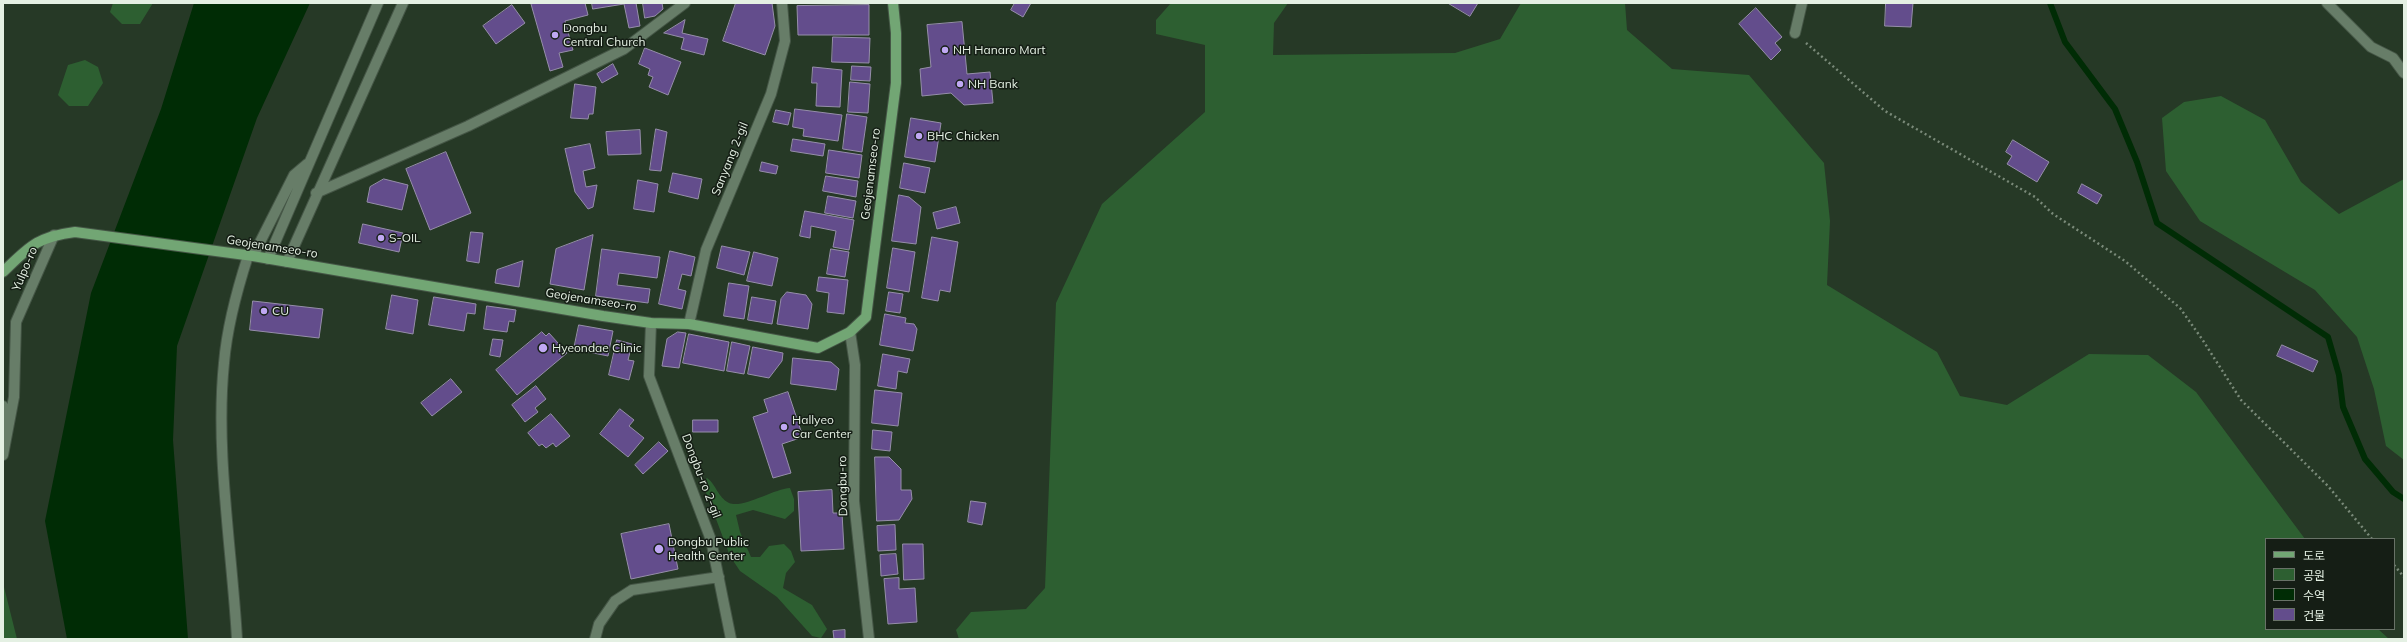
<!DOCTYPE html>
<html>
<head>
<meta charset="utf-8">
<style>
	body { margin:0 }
	#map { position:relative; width:2407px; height:642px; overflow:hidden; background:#263926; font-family:Mulish,"Noto Sans KR",sans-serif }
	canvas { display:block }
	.frame { position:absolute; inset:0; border:4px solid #e4f0e3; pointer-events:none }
	.legend { position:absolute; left:2265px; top:538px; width:130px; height:92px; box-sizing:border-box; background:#151e15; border:1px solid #687267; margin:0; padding:5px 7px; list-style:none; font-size:12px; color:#e4f0e3 }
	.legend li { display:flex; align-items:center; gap:8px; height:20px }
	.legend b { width:20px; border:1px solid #687267 }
</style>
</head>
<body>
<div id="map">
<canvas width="2407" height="642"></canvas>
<div class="frame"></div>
<ul class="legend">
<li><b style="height:5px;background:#72a674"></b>도로</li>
<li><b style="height:11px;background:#2d5f31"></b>공원</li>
<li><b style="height:11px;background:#002c05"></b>수역</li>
<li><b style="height:11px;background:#634d8c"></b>건물</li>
</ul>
</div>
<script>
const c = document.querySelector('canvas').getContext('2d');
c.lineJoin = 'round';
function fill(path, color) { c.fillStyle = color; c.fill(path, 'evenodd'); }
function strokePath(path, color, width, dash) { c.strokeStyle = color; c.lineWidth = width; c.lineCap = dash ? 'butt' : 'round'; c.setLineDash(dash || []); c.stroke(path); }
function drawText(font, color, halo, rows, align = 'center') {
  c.font = font + ' Mulish,sans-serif'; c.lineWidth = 3; c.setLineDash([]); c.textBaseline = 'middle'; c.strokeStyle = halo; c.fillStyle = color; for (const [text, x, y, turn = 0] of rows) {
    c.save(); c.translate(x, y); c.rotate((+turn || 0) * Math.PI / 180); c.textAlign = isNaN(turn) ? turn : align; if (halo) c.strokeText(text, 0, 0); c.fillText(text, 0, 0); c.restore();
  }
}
fill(new Path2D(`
	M 113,3 L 153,3 L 140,24 L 122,24 L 110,12 Z
	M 1171,3 L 1288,3 L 1274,23 L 1273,55 L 1455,53 L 1500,39 L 1521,3 L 1625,3 L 1627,30 L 1672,69 L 1749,75 L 1824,163 L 1830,221 L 1827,285 L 1937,352 L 1960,396 L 2007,405 L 2089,354 L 2148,355 L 2196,392 L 2305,539 L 2266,539 L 2266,629 L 2378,629 L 2389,639 L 959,639 L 956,630 L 971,612 L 1026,609 L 1045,588 L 1056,303 L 1102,204 L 1205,112 L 1205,45 L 1156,34 L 1156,20 Z
	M 85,60 L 98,67 L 103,83 L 88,106 L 69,106 L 58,95 L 68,65 Z
	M 2221,96 L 2265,120 L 2301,182 L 2339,214 L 2404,179 L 2404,460 L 2386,446 L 2374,389 L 2357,337 L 2315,290 L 2200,221 L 2166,171 L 2162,118 L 2184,102 Z
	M 707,478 C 716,484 718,498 729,503 C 743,509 773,489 790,488 L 794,499 L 794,511 L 785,519 L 753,510 L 736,515 L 740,532 L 751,557 L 760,557 L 769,546 L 784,544 L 791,551 L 795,562 L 786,573 L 783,588 L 812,605 L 827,629 L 821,638 L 812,636 L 777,597 L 740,571 L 730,556 L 702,482 Z
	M 3,586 L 4,587 L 17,639 L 3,639 Z`), '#2d5f31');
fill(new Path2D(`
	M 194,3 L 310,3 L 257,118 L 177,346 L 173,440 L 188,639 L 67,639 L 45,521 L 91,293 L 161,109 Z`), '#002c05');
strokePath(new Path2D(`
	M 2050,3 L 2065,42 L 2115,109 L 2137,162 L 2157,223 L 2328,337 L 2339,375 L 2343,407 L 2365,459 L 2393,492 L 2404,499`), '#002c05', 6);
const building = new Path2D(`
	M 585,3 L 588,15 L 565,21 L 573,50 L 559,53 L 563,67 L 550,71 L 531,4 Z
	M 592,3 L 636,3 L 640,26 L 629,28 L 624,4 L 593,9 Z
	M 643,3 L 662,3 L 663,9 L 655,16 L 645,18 Z
	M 736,3 L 772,3 L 775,26 L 765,55 L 723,41 Z
	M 1015,3 L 1031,3 L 1023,17 L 1011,10 Z
	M 1448,3 L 1478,3 L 1470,16 Z
	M 1886,3 L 1913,3 L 1911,27 L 1885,26 Z
	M 512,5 L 525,23 L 496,44 L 483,26 Z
	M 869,5 L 869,35 L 798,35 L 797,6 Z
	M 1756,8 L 1782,37 L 1775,43 L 1781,50 L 1771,60 L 1739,24 Z
	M 685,20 L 682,33 L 708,39 L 704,55 L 681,49 L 684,38 L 664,33 Z
	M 962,22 L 967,74 L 990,72 L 993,103 L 964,105 L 951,93 L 922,96 L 920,69 L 931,67 L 927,25 Z
	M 833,37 L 870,38 L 869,63 L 832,62 Z
	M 645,48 L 681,62 L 668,95 L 649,87 L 653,77 L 648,75 L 650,69 L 639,64 Z
	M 613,64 L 618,74 L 602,83 L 597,74 Z
	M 852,66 L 871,67 L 870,81 L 851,80 Z
	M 813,67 L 842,70 L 840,107 L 816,106 L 817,83 L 812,83 Z
	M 850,82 L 870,84 L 868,113 L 848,112 Z
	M 575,84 L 596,87 L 593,114 L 589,114 L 588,119 L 571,118 Z
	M 795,109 L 842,115 L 838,141 L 803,136 L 804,129 L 793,127 Z
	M 776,110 L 791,113 L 788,125 L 773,122 Z
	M 847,114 L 867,117 L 862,152 L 843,149 Z
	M 911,118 L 941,123 L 935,162 L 905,157 Z
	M 656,129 L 667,132 L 661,171 L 650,170 Z
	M 640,130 L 641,154 L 608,155 L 606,132 Z
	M 793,139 L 825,144 L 823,156 L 791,151 Z
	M 2013,140 L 2049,162 L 2037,182 L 2007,164 L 2012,156 L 2006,152 Z
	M 590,144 L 595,168 L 583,171 L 586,187 L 597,185 L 593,207 L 588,209 L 575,192 L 565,149 Z
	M 829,150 L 862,155 L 859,178 L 826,173 Z
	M 446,152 L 471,213 L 430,230 L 406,169 Z
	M 762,162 L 778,166 L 776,174 L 760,171 Z
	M 904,163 L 930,168 L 925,193 L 900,188 Z
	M 673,173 L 702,179 L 698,199 L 669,192 Z
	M 826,176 L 858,181 L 856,197 L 823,191 Z
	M 384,179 L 408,185 L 402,210 L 367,202 L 370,187 Z
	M 638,180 L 658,184 L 654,212 L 634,209 Z
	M 2082,184 L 2102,195 L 2097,204 L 2078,193 Z
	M 899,195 L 909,197 L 921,207 L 916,244 L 892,241 Z
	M 828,196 L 856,201 L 853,218 L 825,213 Z
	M 956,207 L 960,223 L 937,229 L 933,213 Z
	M 805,211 L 854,220 L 849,250 L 833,247 L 836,231 L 811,226 L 810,238 L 800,236 Z
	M 363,224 L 403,233 L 399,252 L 359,243 Z
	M 471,232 L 483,233 L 479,263 L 467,261 Z
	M 593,235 L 584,290 L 550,284 L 556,249 Z
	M 932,237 L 958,242 L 950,292 L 940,290 L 938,301 L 922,298 Z
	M 722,246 L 750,252 L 744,275 L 717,268 Z
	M 893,248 L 915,252 L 909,292 L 887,288 Z
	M 602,249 L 660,257 L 657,278 L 619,273 L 617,285 L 650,289 L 648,303 L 596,296 Z
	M 831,249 L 849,252 L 845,277 L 827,274 Z
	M 670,251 L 695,257 L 691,276 L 682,274 L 678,289 L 686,291 L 682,309 L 659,304 Z
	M 754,252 L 778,258 L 772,286 L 747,281 Z
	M 523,261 L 519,287 L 495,283 L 497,270 Z
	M 819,277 L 848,280 L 844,314 L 827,312 L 829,293 L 817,291 Z
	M 729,283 L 749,286 L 744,319 L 724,316 Z
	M 787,292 L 806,295 L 812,304 L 808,329 L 777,324 L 781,299 Z
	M 889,292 L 903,294 L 900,313 L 886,311 Z
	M 392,295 L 418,300 L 413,334 L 386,329 Z
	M 434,297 L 476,304 L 475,314 L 467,313 L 464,331 L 429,325 Z
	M 752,297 L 776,301 L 772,324 L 748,320 Z
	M 253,301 L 323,309 L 319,338 L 250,330 Z
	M 487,306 L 516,310 L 514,322 L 509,321 L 507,332 L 484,329 Z
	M 885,314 L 906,318 L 905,323 L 914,324 L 917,329 L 913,351 L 880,345 Z
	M 579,325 L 613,331 L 608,356 L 574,349 Z
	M 542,332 L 546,336 L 549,333 L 567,353 L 517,395 L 496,370 Z
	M 678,332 L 686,333 L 679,368 L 662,366 L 667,339 Z
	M 689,334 L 729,342 L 724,371 L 683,363 Z
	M 493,339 L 503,340 L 500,357 L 490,355 Z
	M 617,340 L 632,344 L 628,360 L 634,361 L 629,380 L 609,375 Z
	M 732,342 L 750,346 L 744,374 L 727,371 Z
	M 2282,345 L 2318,361 L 2313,372 L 2277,356 Z
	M 753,347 L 783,353 L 782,361 L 769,378 L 748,374 Z
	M 883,354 L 910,359 L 907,373 L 898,371 L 896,389 L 878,386 Z
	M 793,358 L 831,362 L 839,369 L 836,390 L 791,384 Z
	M 451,379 L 462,392 L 432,416 L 421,403 Z
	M 536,386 L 546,399 L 535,408 L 538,412 L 525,422 L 512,405 Z
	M 875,390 L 902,393 L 898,426 L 872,423 Z
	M 788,392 L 803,437 L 782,444 L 791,473 L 773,478 L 753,417 L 768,412 L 764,400 Z
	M 620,409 L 634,420 L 629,426 L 644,438 L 628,457 L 600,434 Z
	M 551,414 L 570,436 L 556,447 L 553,443 L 546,448 L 542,444 L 539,446 L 528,433 Z
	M 693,420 L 718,420 L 718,432 L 693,432 Z
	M 873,430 L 892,432 L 890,451 L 872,449 Z
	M 659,442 L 668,451 L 643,474 L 635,465 Z
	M 875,457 L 889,457 L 901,469 L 901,490 L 911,490 L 912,499 L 899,520 L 877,521 Z
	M 832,490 L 833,513 L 842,513 L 844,549 L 801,551 L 798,492 Z
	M 971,501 L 986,503 L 982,525 L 968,522 Z
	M 669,524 L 678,569 L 631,579 L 621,534 Z
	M 895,525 L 896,550 L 878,551 L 877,526 Z
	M 903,544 L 923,544 L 924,579 L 904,580 Z
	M 896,554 L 898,574 L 881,576 L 880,555 Z
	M 899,578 L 899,589 L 915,588 L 917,622 L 888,624 L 884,579 Z
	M 845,630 L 845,639 L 834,639 L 833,631 Z`);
fill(building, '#634d8c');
strokePath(building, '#968eaa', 1);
const minor = new Path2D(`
	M 2327,3 L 2371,47 L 2393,58 L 2404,73
	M 1795,33 L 1802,3
	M 316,193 L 468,126 L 624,49 L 685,3
	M 253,256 L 294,175 L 307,164
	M 268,259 L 378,3
	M 287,262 L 403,3
	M 651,323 L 649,376 L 711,540 L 731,639
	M 689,324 L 706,250 L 771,94 L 785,41 L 782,3
	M 850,332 L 855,365 L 854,501 L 869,639
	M 3,406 L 8,423
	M 3,455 L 14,397 L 16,322 L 54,235
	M 237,639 C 232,550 215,451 224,363 C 227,327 237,290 248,256
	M 595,639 L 599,624 L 615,601 L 632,590 L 719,577`);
const major = new Path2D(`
	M 3,272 C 30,246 37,237 75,232 L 253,256 L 603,316 L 651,323 L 689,324 L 818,348 L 850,332 L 866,317 L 896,83 L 896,33 L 893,3`);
strokePath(minor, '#455646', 12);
strokePath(major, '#455646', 12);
strokePath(new Path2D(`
	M 1806,43 L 1885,111 L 2035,197 L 2053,214 L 2125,261 L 2180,308 L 2202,339 L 2241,400 L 2328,486 L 2372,539
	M 2394,565 L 2404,577`), '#7a8a79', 2.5, [2, 3]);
strokePath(minor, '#677d68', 10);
strokePath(major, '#72a674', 10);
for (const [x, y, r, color] of [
	[555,35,4,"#c0a8f3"],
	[945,50,4,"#c0a8f3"],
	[960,84,4,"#c0a8f3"],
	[919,136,4,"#c0a8f3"],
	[381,238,4,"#c0a8f3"],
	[264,311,4,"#c0a8f3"],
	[543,348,5,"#c0a8f3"],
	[784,427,4,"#c0a8f3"],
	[659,549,5,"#c0a8f3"]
]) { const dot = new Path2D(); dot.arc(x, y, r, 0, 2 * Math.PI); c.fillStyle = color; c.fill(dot); strokePath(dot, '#151e15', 1.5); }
drawText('12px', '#e4f0e3', '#151e15', [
	["Dongbu",563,28],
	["Central Church",563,42],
	["NH Hanaro Mart",953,50],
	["NH Bank",968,84],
	["BHC Chicken",927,136],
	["S-OIL",389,238],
	["CU",272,311],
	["Hyeondae Clinic",552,348],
	["Hallyeo",792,420],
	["Car Center",792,434],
	["Dongbu Public",668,542],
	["Health Center",668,556]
], 'left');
drawText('12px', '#e4f0e3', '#151e15', [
	["Sanyang 2-gil",730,159,-68],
	["Geojenamseo-ro",871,174,-83],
	["Geojenamseo-ro",272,247,9],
	["Yulpo-ro",25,269,-67],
	["Geojenamseo-ro",591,300,9],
	["Dongbu-ro 2-gil",701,476,69],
	["Dongbu-ro",843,486,-91]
]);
</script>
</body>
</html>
